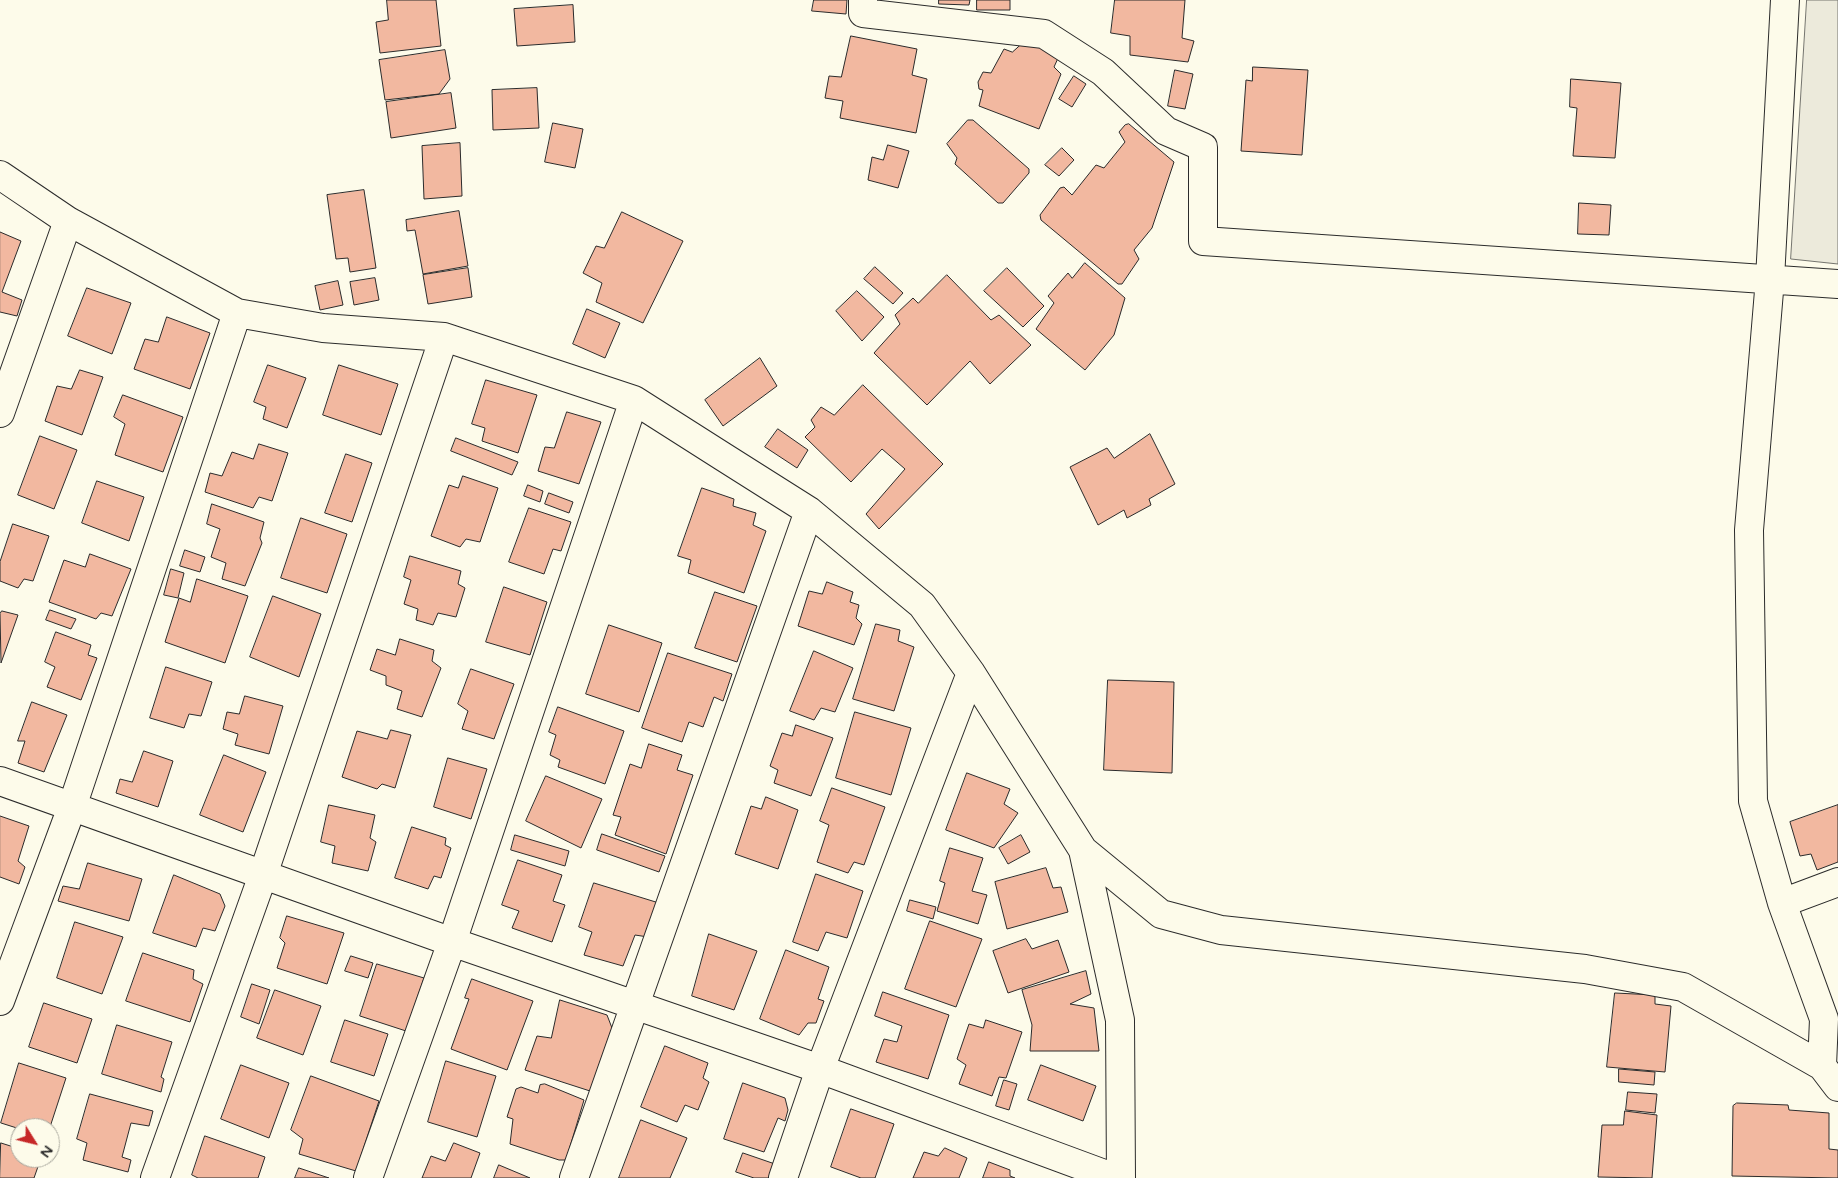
<!DOCTYPE html>
<html>
<head>
<meta charset="utf-8">
<style>
	body { margin:0 }
	#map { position:relative; width:1838px; height:1178px; overflow:hidden; background:#fdfbea; font-family:"Varela Round",sans-serif }
	canvas { display:block }
	.north { position:absolute; left:10px; top:1118px; width:50px; height:50px; box-sizing:border-box; background:#fdfbea; border:1px solid #a9a89e; border-radius:50%; rotate:126deg; font-size:14px; font-weight:700; line-height:20px; text-align:center; color:#2b2b2b }
	.north::after { content:''; display:block; margin:auto; width:18px; height:22px; background:#c62828; clip-path:polygon(50% 0,100% 100%,50% 72%,0 100%) }
</style>
</head>
<body>
<div id="map">
<canvas width="1838" height="1178"></canvas>
<div class="north">N</div>
</div>
<script>
const c = document.querySelector('canvas').getContext('2d');
c.lineJoin = 'round';
function fill(path, color) { c.fillStyle = color; c.fill(path, 'evenodd'); }
function strokePath(path, color, width, dash) { c.strokeStyle = color; c.lineWidth = width; c.lineCap = dash ? 'butt' : 'round'; c.setLineDash(dash || []); c.stroke(path); }
const parking = new Path2D(`
	M 1807,0 L 1838,0 L 1838,264 L 1791,259 Z`);
fill(parking, '#eceadb');
strokePath(parking, '#74746e', 1);
const building = new Path2D(`
	M 387,0 L 436,0 L 441,46 L 380,53 L 376,22 L 388,20 Z
	M 814,0 L 847,0 L 846,14 L 812,11 Z
	M 939,0 L 970,0 L 969,5 L 939,4 Z
	M 977,0 L 1010,0 L 1010,10 L 977,10 Z
	M 1115,0 L 1185,0 L 1182,38 L 1194,41 L 1188,62 L 1130,55 L 1130,36 L 1111,33 Z
	M 573,5 L 575,42 L 517,46 L 514,9 Z
	M 851,36 L 917,49 L 912,75 L 927,79 L 916,133 L 840,118 L 843,101 L 825,98 L 829,76 L 841,77 Z
	M 1023,43 L 1054,50 L 1059,56 L 1054,67 L 1061,74 L 1039,129 L 979,106 L 983,90 L 979,89 L 978,82 L 983,72 L 991,73 L 1004,49 L 1012,52 Z
	M 445,50 L 450,79 L 439,94 L 385,100 L 379,60 Z
	M 1253,67 L 1308,70 L 1302,155 L 1241,151 L 1246,80 L 1252,81 Z
	M 1175,70 L 1193,74 L 1185,109 L 1168,106 Z
	M 1074,76 L 1086,84 L 1072,107 L 1059,99 Z
	M 1571,79 L 1621,83 L 1615,158 L 1573,156 L 1577,108 L 1570,107 Z
	M 537,88 L 539,128 L 493,130 L 492,90 Z
	M 451,93 L 456,128 L 391,138 L 386,102 Z
	M 968,120 L 973,120 L 1029,169 L 1029,173 L 1003,203 L 998,203 L 955,164 L 957,158 L 947,144 Z
	M 553,123 L 583,129 L 575,168 L 545,162 Z
	M 1129,124 L 1174,162 L 1152,228 L 1134,250 L 1139,259 L 1122,284 L 1118,284 L 1041,220 L 1040,215 L 1060,188 L 1064,187 L 1072,195 L 1096,165 L 1104,168 L 1125,142 L 1119,132 L 1125,125 Z
	M 460,143 L 462,196 L 424,199 L 422,146 Z
	M 888,145 L 909,151 L 898,188 L 868,180 L 872,157 L 883,160 Z
	M 1062,148 L 1074,160 L 1059,176 L 1045,165 Z
	M 364,190 L 376,268 L 350,272 L 348,258 L 336,259 L 327,195 Z
	M 1579,203 L 1611,205 L 1609,235 L 1578,234 Z
	M 459,211 L 468,266 L 423,274 L 415,230 L 407,231 L 406,220 Z
	M 622,212 L 683,241 L 643,323 L 596,302 L 602,283 L 583,273 L 596,246 L 604,248 Z
	M 0,232 L 21,241 L 2,292 L 22,300 L 17,316 L 0,312 Z
	M 1085,263 L 1125,298 L 1114,335 L 1085,370 L 1036,329 L 1054,303 L 1048,296 L 1068,273 L 1072,278 Z
	M 875,267 L 903,293 L 893,304 L 864,279 Z
	M 468,268 L 472,297 L 428,304 L 423,275 Z
	M 1007,268 L 1044,306 L 1023,327 L 984,291 Z
	M 947,275 L 991,320 L 999,315 L 1031,345 L 990,384 L 970,361 L 927,405 L 874,353 L 900,324 L 895,315 L 913,298 L 918,303 Z
	M 375,278 L 379,300 L 354,305 L 350,282 Z
	M 338,281 L 343,305 L 320,310 L 315,286 Z
	M 87,288 L 131,303 L 112,354 L 68,336 Z
	M 857,291 L 884,317 L 862,341 L 836,311 Z
	M 587,309 L 620,323 L 605,358 L 573,344 Z
	M 167,317 L 210,333 L 190,389 L 134,369 L 145,339 L 158,342 Z
	M 760,358 L 777,386 L 723,426 L 705,400 Z
	M 268,365 L 306,378 L 287,428 L 263,419 L 266,407 L 254,402 Z
	M 339,365 L 398,384 L 381,435 L 323,415 Z
	M 80,370 L 103,377 L 82,435 L 45,421 L 57,386 L 71,389 Z
	M 486,380 L 537,395 L 518,453 L 482,441 L 485,428 L 472,424 Z
	M 863,385 L 943,464 L 879,529 L 866,514 L 905,469 L 882,449 L 851,482 L 805,437 L 815,427 L 811,420 L 821,407 L 834,415 Z
	M 123,395 L 183,417 L 163,472 L 115,455 L 125,424 L 114,417 Z
	M 567,412 L 601,422 L 579,484 L 538,471 L 545,447 L 554,448 Z
	M 778,429 L 808,450 L 797,468 L 765,447 Z
	M 1150,434 L 1175,484 L 1149,499 L 1151,505 L 1127,518 L 1124,510 L 1098,525 L 1070,467 L 1107,448 L 1114,458 Z
	M 40,436 L 77,450 L 54,509 L 18,495 Z
	M 456,438 L 518,462 L 512,475 L 451,451 Z
	M 259,444 L 288,453 L 272,501 L 259,497 L 253,508 L 205,492 L 210,473 L 222,476 L 232,452 L 253,459 Z
	M 346,454 L 372,463 L 352,522 L 325,513 Z
	M 463,476 L 498,488 L 480,542 L 466,539 L 460,547 L 431,536 L 449,485 L 458,488 Z
	M 97,481 L 144,497 L 129,541 L 82,523 Z
	M 528,485 L 543,491 L 540,502 L 524,496 Z
	M 702,488 L 734,499 L 733,506 L 756,513 L 753,525 L 766,531 L 744,593 L 688,573 L 691,560 L 678,556 Z
	M 549,493 L 573,502 L 569,513 L 545,504 Z
	M 212,504 L 264,522 L 260,538 L 262,543 L 245,586 L 222,579 L 226,563 L 211,557 L 220,529 L 207,524 Z
	M 529,508 L 571,522 L 561,551 L 553,549 L 544,574 L 509,562 Z
	M 301,518 L 347,534 L 327,593 L 281,578 Z
	M 13,524 L 49,536 L 33,581 L 24,579 L 18,588 L 0,581 L 0,562 Z
	M 185,550 L 205,557 L 200,572 L 180,566 Z
	M 90,554 L 131,569 L 112,616 L 101,613 L 96,619 L 49,602 L 64,560 L 85,567 Z
	M 410,556 L 461,571 L 458,584 L 465,588 L 456,617 L 438,613 L 433,625 L 416,620 L 418,609 L 404,604 L 411,580 L 404,577 Z
	M 171,569 L 184,573 L 178,598 L 164,595 Z
	M 197,579 L 248,596 L 225,663 L 165,642 L 179,598 L 190,602 Z
	M 827,582 L 853,592 L 850,602 L 859,605 L 856,618 L 862,624 L 854,645 L 798,626 L 809,591 L 822,594 Z
	M 504,587 L 547,602 L 530,655 L 486,642 Z
	M 715,592 L 757,606 L 737,662 L 695,648 Z
	M 273,596 L 321,614 L 299,677 L 250,657 Z
	M 50,610 L 76,619 L 71,629 L 46,620 Z
	M 2,611 L 18,615 L 1,663 L 0,614 Z
	M 876,624 L 900,630 L 898,641 L 914,647 L 894,711 L 853,699 Z
	M 609,625 L 662,643 L 639,712 L 586,694 Z
	M 56,632 L 91,645 L 88,655 L 97,658 L 81,700 L 47,687 L 55,667 L 45,662 Z
	M 400,639 L 434,650 L 432,661 L 441,668 L 422,717 L 397,709 L 402,691 L 386,685 L 386,676 L 370,670 L 377,649 L 395,655 Z
	M 814,651 L 853,668 L 835,712 L 821,708 L 814,720 L 790,711 Z
	M 668,653 L 732,674 L 723,701 L 714,697 L 703,727 L 689,722 L 682,742 L 642,728 Z
	M 166,667 L 212,682 L 201,716 L 189,714 L 184,728 L 150,718 Z
	M 471,669 L 514,684 L 494,739 L 462,729 L 468,711 L 458,704 Z
	M 1108,680 L 1174,682 L 1172,773 L 1104,770 Z
	M 245,696 L 283,706 L 269,754 L 235,745 L 238,734 L 223,729 L 227,712 L 239,714 Z
	M 32,702 L 67,715 L 44,772 L 18,763 L 25,741 L 18,741 Z
	M 558,707 L 624,731 L 605,784 L 558,767 L 560,760 L 550,755 L 556,735 L 549,732 Z
	M 855,712 L 911,728 L 891,795 L 836,778 Z
	M 796,725 L 833,738 L 811,796 L 774,783 L 778,770 L 770,766 L 782,733 L 792,736 Z
	M 391,730 L 411,735 L 395,788 L 382,784 L 377,789 L 342,777 L 357,731 L 387,739 Z
	M 649,744 L 682,755 L 677,770 L 693,775 L 666,854 L 615,835 L 621,817 L 613,815 L 630,764 L 641,768 Z
	M 144,751 L 173,761 L 158,807 L 116,793 L 120,779 L 132,782 Z
	M 224,755 L 266,772 L 243,832 L 200,815 Z
	M 448,758 L 487,769 L 471,819 L 434,807 Z
	M 967,773 L 1010,789 L 1004,804 L 1018,813 L 994,848 L 946,830 Z
	M 546,776 L 602,799 L 581,848 L 526,821 Z
	M 832,788 L 885,807 L 864,865 L 854,862 L 848,873 L 817,862 L 829,825 L 820,821 Z
	M 766,797 L 798,810 L 778,869 L 735,854 L 751,806 L 761,809 Z
	M 329,805 L 375,815 L 370,838 L 376,842 L 368,871 L 332,863 L 335,846 L 321,842 Z
	M 1838,805 L 1838,862 L 1817,870 L 1811,854 L 1800,856 L 1790,822 Z
	M 0,816 L 29,826 L 18,861 L 25,867 L 19,884 L 0,877 Z
	M 412,827 L 446,838 L 445,845 L 451,848 L 441,878 L 434,876 L 428,889 L 395,878 Z
	M 602,834 L 665,856 L 659,872 L 597,850 Z
	M 515,835 L 569,851 L 565,866 L 511,850 Z
	M 1021,835 L 1030,852 L 1008,864 L 999,848 Z
	M 950,848 L 983,858 L 972,891 L 987,895 L 978,924 L 937,911 L 945,883 L 940,881 Z
	M 518,860 L 562,875 L 553,901 L 565,905 L 552,942 L 512,928 L 519,911 L 502,905 Z
	M 88,863 L 142,879 L 129,921 L 58,901 L 63,886 L 79,889 Z
	M 1046,868 L 1053,888 L 1061,887 L 1068,912 L 1007,929 L 995,882 Z
	M 816,874 L 863,891 L 847,938 L 826,932 L 818,951 L 793,942 Z
	M 174,875 L 220,894 L 225,906 L 215,931 L 203,928 L 196,947 L 153,933 Z
	M 594,883 L 659,903 L 648,937 L 635,935 L 623,966 L 584,955 L 592,932 L 579,927 Z
	M 910,900 L 936,907 L 933,919 L 907,911 Z
	M 287,916 L 344,933 L 327,984 L 277,968 L 285,943 L 280,938 Z
	M 930,921 L 982,939 L 956,1007 L 905,989 Z
	M 75,922 L 123,937 L 102,994 L 57,978 Z
	M 709,934 L 757,951 L 734,1010 L 692,996 Z
	M 1026,939 L 1032,949 L 1058,940 L 1069,972 L 1008,993 L 993,951 Z
	M 786,950 L 829,967 L 818,999 L 824,1001 L 816,1023 L 808,1023 L 799,1035 L 760,1019 Z
	M 143,953 L 194,970 L 193,979 L 203,984 L 190,1022 L 126,1001 Z
	M 351,956 L 373,963 L 368,978 L 345,971 Z
	M 377,964 L 424,978 L 406,1031 L 360,1016 Z
	M 1086,971 L 1091,994 L 1070,1004 L 1094,1008 L 1099,1051 L 1030,1051 L 1032,1025 L 1022,990 Z
	M 472,979 L 533,1001 L 507,1070 L 451,1049 L 469,999 L 465,998 Z
	M 252,984 L 270,990 L 259,1024 L 241,1017 Z
	M 275,990 L 321,1006 L 303,1055 L 257,1038 Z
	M 883,992 L 949,1015 L 928,1079 L 876,1062 L 884,1039 L 897,1042 L 902,1026 L 875,1016 Z
	M 1615,993 L 1655,995 L 1655,1004 L 1671,1006 L 1665,1072 L 1607,1067 Z
	M 560,1000 L 607,1015 L 612,1028 L 590,1091 L 525,1070 L 537,1036 L 551,1038 Z
	M 44,1003 L 92,1019 L 77,1063 L 29,1047 Z
	M 345,1020 L 388,1034 L 374,1076 L 331,1062 Z
	M 986,1020 L 1022,1032 L 1006,1078 L 999,1077 L 992,1096 L 959,1084 L 966,1065 L 957,1059 L 969,1024 L 983,1028 Z
	M 117,1025 L 172,1042 L 161,1077 L 164,1079 L 161,1092 L 102,1074 Z
	M 665,1046 L 708,1063 L 703,1078 L 709,1082 L 698,1110 L 685,1105 L 677,1122 L 641,1107 Z
	M 446,1061 L 496,1076 L 477,1137 L 428,1122 Z
	M 19,1063 L 66,1078 L 50,1127 L 38,1123 L 36,1128 L 20,1129 L 1,1123 Z
	M 241,1065 L 289,1083 L 269,1138 L 221,1119 Z
	M 1041,1065 L 1096,1086 L 1083,1121 L 1028,1100 Z
	M 1619,1069 L 1655,1072 L 1654,1085 L 1619,1082 Z
	M 311,1076 L 379,1101 L 356,1171 L 299,1154 L 303,1139 L 291,1130 Z
	M 1004,1080 L 1017,1084 L 1009,1110 L 996,1106 Z
	M 743,1083 L 785,1098 L 788,1110 L 785,1121 L 778,1118 L 764,1152 L 724,1139 Z
	M 545,1084 L 584,1100 L 566,1160 L 559,1160 L 510,1144 L 513,1119 L 507,1117 L 516,1089 L 521,1087 L 538,1093 L 540,1085 Z
	M 1628,1092 L 1657,1094 L 1655,1113 L 1626,1110 Z
	M 90,1094 L 153,1111 L 149,1126 L 131,1123 L 122,1157 L 131,1160 L 128,1172 L 83,1160 L 87,1143 L 77,1139 Z
	M 1737,1103 L 1788,1105 L 1789,1110 L 1829,1113 L 1829,1149 L 1838,1150 L 1838,1178 L 1732,1176 L 1733,1106 Z
	M 851,1109 L 894,1124 L 875,1178 L 861,1178 L 831,1167 Z
	M 1625,1111 L 1657,1115 L 1652,1178 L 1598,1177 L 1602,1125 L 1623,1125 Z
	M 641,1120 L 687,1138 L 670,1178 L 619,1178 Z
	M 205,1136 L 265,1157 L 258,1178 L 198,1178 L 192,1175 Z
	M 1,1143 L 20,1149 L 20,1158 L 41,1158 L 34,1178 L 0,1178 Z
	M 454,1143 L 480,1153 L 471,1178 L 422,1178 L 431,1156 L 445,1161 Z
	M 945,1148 L 967,1158 L 959,1178 L 913,1178 L 924,1152 L 938,1156 Z
	M 743,1153 L 775,1164 L 770,1178 L 754,1178 L 736,1172 Z
	M 989,1162 L 1010,1170 L 1010,1176 L 1015,1178 L 983,1178 Z
	M 499,1165 L 530,1178 L 494,1178 Z
	M 299,1168 L 329,1178 L 295,1178 Z`);
fill(building, '#f2b8a0');
strokePath(building, '#2b2b2b', 1);
const minor = new Path2D(`
	M 863,0 L 863,13 L 1044,34 L 1103,72 L 1166,131 L 1203,147 L 1203,241 L 1838,284
	M 1785,0 L 1770,279 L 1749,530 L 1753,801 L 1782,903 L 1824,1019 L 1822,1066
	M 0,175 L 68,221 L 237,313 L 323,328 L 444,337 L 634,400 L 722,456 L 809,511 L 922,605 L 971,673 L 1083,850 L 1161,914 L 1221,930 L 1585,969 L 1683,987 L 1822,1066 L 1838,1087
	M 0,413 L 68,221
	M 0,781 L 452,942 L 820,1069 L 1115,1178
	M 1083,850 L 1120,1020 L 1121,1178
	M 1782,903 L 1838,882
	M 0,1001 L 72,807 L 237,313
	M 155,1178 L 263,875 L 444,337
	M 368,1178 L 452,942 L 634,400
	M 574,1178 L 809,511
	M 783,1178 L 820,1069 L 971,673`);
strokePath(minor, '#2b2b2b', 30);
strokePath(minor, '#fdfbea', 28);
</script>
</body>
</html>
